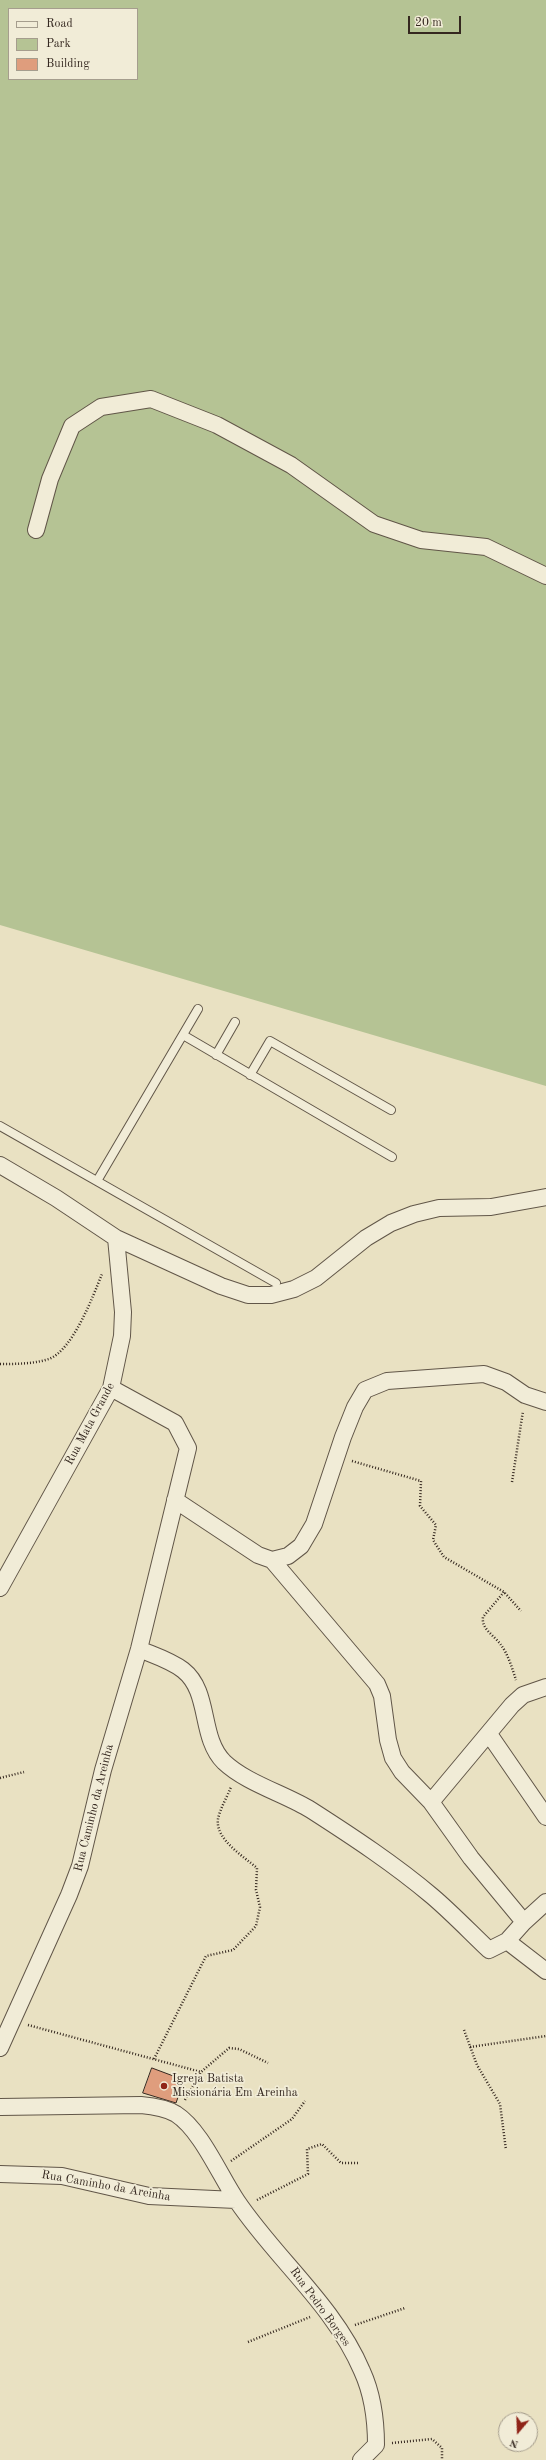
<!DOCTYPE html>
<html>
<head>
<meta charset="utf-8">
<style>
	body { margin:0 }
	#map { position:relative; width:546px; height:2460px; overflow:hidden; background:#e9e1c2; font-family:"Old Standard TT",serif }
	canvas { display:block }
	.legend { position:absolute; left:8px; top:8px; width:130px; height:72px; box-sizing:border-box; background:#f1ecd7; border:1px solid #a59d8d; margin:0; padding:5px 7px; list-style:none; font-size:12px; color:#34271f }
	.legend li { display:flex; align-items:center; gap:8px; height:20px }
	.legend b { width:20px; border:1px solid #a59d8d }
	.north { position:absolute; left:498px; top:2412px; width:40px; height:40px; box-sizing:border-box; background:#f1ecd7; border:1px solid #a59d8d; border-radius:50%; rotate:199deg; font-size:11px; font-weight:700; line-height:16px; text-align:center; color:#34271f }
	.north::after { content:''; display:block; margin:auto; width:14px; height:18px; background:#8f2418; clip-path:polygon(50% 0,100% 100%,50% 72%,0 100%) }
	.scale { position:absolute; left:408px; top:16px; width:53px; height:18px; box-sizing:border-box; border:2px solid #34271f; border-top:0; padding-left:5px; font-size:12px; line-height:14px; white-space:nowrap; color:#34271f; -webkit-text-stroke:3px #f1ecd7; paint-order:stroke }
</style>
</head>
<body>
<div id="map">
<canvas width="546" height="2460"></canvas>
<ul class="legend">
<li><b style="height:5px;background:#f1ecd7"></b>Road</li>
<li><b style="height:11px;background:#b5c394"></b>Park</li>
<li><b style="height:11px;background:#df9d7d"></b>Building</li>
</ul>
<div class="north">N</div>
<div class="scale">20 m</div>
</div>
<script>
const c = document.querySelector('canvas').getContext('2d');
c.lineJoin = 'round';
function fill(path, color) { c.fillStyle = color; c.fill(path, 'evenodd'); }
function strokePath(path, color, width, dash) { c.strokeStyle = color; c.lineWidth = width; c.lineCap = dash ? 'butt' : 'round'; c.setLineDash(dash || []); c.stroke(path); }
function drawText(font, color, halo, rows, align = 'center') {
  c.font = font + ' "Old Standard TT",serif'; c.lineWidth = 3.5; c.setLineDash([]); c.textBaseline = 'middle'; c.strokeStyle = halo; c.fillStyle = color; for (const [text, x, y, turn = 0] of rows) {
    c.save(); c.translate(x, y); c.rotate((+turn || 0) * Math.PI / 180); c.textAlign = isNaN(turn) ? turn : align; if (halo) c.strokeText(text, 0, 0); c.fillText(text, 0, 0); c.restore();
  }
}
fill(new Path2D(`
	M 0,0 L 546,0 L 546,1086 L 0,925 ZM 9,9 L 137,9 L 137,79 L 9,79 Z`), '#b5c394');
const building = new Path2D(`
	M 152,2068 L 184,2080 L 176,2103 L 143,2093 Z`);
fill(building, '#df9d7d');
strokePath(building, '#34271f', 1);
const service = new Path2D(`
	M 183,1035 L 392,1157
	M 216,1055 L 235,1022
	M 250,1075 L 270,1041 L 391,1110
	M 0,1126 L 276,1283
	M 97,1181 L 198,1009`);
const minor = new Path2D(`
	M 36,530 L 50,479 L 72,426 L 101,407 L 151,399 L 217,425 L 291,465 L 374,524 L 421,540 L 486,547 L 546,576
	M 0,1165 L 56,1198 L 116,1238 L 123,1312 L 122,1336 L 111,1388 L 0,1588
	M 116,1238 L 221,1286 L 248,1295 L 271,1295 L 294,1289 L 316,1278 L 366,1238 L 391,1223 L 414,1214 L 439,1208 L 491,1207 L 546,1197
	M 175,1500 L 258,1555 L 272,1560 L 288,1556 L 301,1546 L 314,1524 L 343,1437 L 355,1407 L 365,1390 L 387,1381 L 484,1374 L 506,1382 L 525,1395 L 546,1402
	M 272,1560 L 377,1684 L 382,1696 L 388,1740 L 393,1758 L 402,1772 L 431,1802 L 471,1858 L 524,1922 L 507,1941
	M 139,1649 C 153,1655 170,1660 183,1670 C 211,1692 199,1737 224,1762 C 246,1783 285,1794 311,1810 C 353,1837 394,1864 432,1896 C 452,1913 470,1932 489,1950 L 507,1941 L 546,1971
	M 489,1734 L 546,1817
	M 431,1802 L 512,1705 L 523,1695 L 546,1687
	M 524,1922 L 546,1902
	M 0,2048 L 69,1895 L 80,1866 L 103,1770 L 139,1649 L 188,1448 L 175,1423 L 111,1388
	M 0,2107 L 141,2105 C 152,2106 166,2108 176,2114 C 201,2130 220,2176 237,2201 C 276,2259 334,2305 362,2371 C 373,2395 376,2420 376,2445 L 361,2460
	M 0,2174 L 62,2176 L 149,2196 L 236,2200`);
strokePath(service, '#615648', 10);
strokePath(minor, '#615648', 18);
strokePath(new Path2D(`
	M 0,1364 C 17,1364 33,1364 49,1359 C 73,1350 93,1296 102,1274
	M 352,1461 L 421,1481 L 420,1506 L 436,1525 L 433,1540 L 444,1557 L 504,1592 L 521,1611
	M 512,1482 L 523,1411
	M 504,1592 L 483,1617 C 481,1629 495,1636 501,1645 C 508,1654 512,1668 516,1680
	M 0,1778 L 24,1772
	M 28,2025 L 201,2072
	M 464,2030 L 477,2065 L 500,2104 L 506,2150
	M 470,2047 L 546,2036
	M 154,2059 L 206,1956 L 233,1950 L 256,1926 L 260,1907 L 256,1890 L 257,1868 C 243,1856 215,1839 218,1819 C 220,1809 227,1797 231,1787
	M 185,2100 L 201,2072 L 229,2048 L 239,2049 L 268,2063
	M 231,2161 L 292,2119 L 305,2101
	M 257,2200 L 308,2174 L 307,2149 L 322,2144 L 341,2163 L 358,2163
	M 355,2325 L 405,2308
	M 248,2342 L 310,2317
	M 392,2443 L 432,2439 L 442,2448 L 442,2460`), '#34271f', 2.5, [1, 2]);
strokePath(service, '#f1ecd7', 8);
strokePath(minor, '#f1ecd7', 16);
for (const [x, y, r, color] of [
	[164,2086,4,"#8f2418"]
]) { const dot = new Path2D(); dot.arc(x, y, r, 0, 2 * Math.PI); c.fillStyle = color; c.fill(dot); strokePath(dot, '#f1ecd7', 1.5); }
drawText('12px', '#34271f', '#f1ecd7', [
	["Rua Mata Grande",90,1424,-62],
	["Rua Caminho da Areinha",94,1808,-76],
	["Rua Caminho da Areinha",106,2186,10],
	["Rua Pedro Borges",320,2307,54]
]);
drawText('12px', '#34271f', '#f1ecd7', [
	["Igreja Batista",172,2079],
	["Missionária Em Areinha",172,2093]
], 'left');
</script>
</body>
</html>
